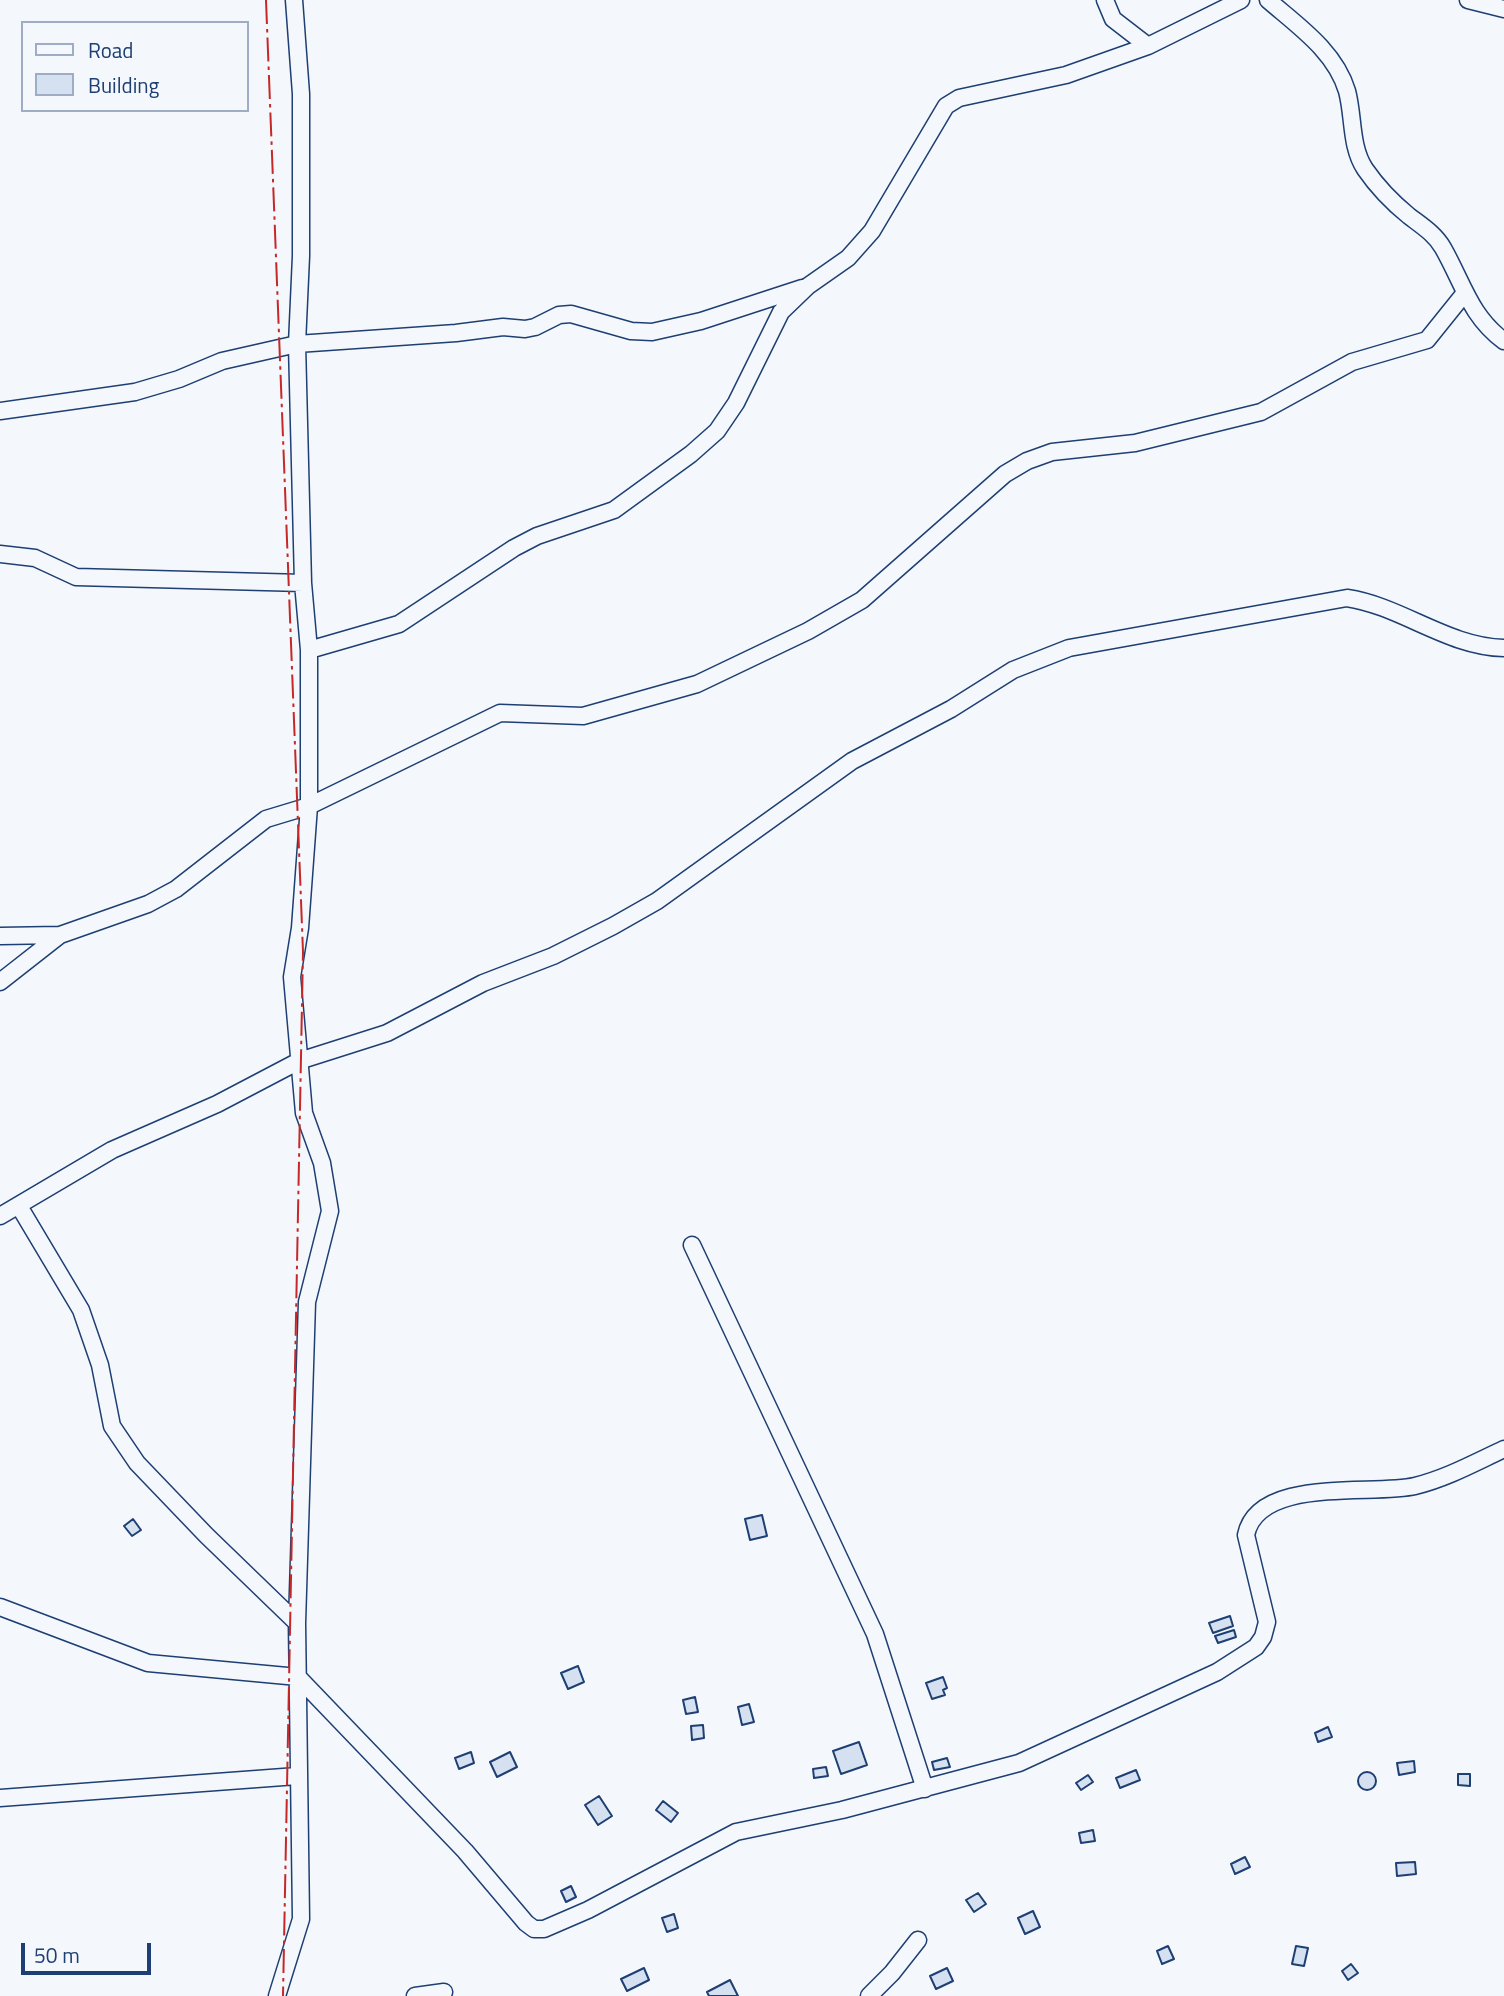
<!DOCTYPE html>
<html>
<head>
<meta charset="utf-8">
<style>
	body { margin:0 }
	#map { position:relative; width:1504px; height:1996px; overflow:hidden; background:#f4f7fb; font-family:"Titillium Web",sans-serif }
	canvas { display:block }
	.legend { position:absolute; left:21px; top:21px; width:228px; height:91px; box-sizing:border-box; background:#f4f7fb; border:2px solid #9eadc5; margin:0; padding:9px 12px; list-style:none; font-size:21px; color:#1d3f73 }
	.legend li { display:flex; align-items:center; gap:14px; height:35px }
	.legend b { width:35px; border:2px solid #9eadc5 }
	.scale { position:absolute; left:21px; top:1943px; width:130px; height:32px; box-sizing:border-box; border:4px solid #1d3f73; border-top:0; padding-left:9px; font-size:21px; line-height:24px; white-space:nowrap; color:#1d3f73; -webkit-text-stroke:5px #f4f7fb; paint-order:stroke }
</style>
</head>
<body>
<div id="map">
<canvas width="1504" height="1996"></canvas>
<ul class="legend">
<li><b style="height:9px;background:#f4f7fb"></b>Road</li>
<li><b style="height:19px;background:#d5e0f0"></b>Building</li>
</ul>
<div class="scale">50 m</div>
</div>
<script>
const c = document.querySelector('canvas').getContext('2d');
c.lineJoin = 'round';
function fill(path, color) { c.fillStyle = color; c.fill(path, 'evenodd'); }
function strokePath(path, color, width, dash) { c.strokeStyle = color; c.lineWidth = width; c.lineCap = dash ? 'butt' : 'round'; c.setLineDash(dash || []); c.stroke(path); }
const building = new Path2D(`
	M 762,1515 L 767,1536 L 750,1540 L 745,1519 Z
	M 133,1519 L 141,1530 L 132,1536 L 124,1526 Z
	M 1230,1616 L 1233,1626 L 1213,1633 L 1209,1623 Z
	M 1234,1630 L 1236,1637 L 1218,1643 L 1215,1636 Z
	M 578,1666 L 584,1682 L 568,1689 L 561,1673 Z
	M 943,1677 L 947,1688 L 943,1690 L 945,1695 L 932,1699 L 926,1683 Z
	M 695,1697 L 698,1712 L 686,1714 L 683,1700 Z
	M 749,1704 L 754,1722 L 742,1725 L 738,1707 Z
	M 703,1725 L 704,1738 L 692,1740 L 691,1726 Z
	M 1328,1727 L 1332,1737 L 1318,1742 L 1315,1733 Z
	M 859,1742 L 867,1765 L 841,1774 L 833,1751 Z
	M 471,1752 L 474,1763 L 459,1769 L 455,1758 Z
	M 510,1752 L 517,1767 L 497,1777 L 490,1762 Z
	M 947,1758 L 950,1767 L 934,1770 L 932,1762 Z
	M 1414,1761 L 1415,1772 L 1399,1775 L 1397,1763 Z
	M 826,1767 L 828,1776 L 814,1778 L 813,1769 Z
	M 1136,1770 L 1140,1780 L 1120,1788 L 1116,1778 Z
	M1358 1781a9 9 0 1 1 18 0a9 9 0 1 1-18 0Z
	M 1458,1774 L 1470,1774 L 1470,1786 L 1458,1785 Z
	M 1088,1775 L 1093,1782 L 1081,1790 L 1076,1783 Z
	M 599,1796 L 612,1816 L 598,1825 L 585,1805 Z
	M 663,1801 L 678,1813 L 671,1822 L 656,1810 Z
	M 1093,1830 L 1095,1841 L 1081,1843 L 1079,1833 Z
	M 1245,1857 L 1250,1867 L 1235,1874 L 1231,1864 Z
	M 1415,1862 L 1416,1874 L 1397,1876 L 1396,1863 Z
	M 571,1886 L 576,1897 L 566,1902 L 561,1891 Z
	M 978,1893 L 986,1904 L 974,1912 L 966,1900 Z
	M 1033,1911 L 1040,1927 L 1025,1934 L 1018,1918 Z
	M 674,1914 L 678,1928 L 667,1932 L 662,1918 Z
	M 1168,1946 L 1174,1959 L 1162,1964 L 1157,1951 Z
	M 1296,1946 L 1308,1948 L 1304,1966 L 1292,1964 Z
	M 1351,1964 L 1358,1973 L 1348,1980 L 1342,1971 Z
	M 644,1968 L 649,1980 L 627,1991 L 621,1979 Z
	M 947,1968 L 953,1981 L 936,1989 L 930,1976 Z
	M 730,1980 L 738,1996 L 709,1996 L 707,1992 Z`);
fill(building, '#d5e0f0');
strokePath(building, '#1d3f73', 2);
const street = new Path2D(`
	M 1105,0 L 1113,19 L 1148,46
	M 1268,0 C 1298,26 1335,51 1347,91 C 1354,117 1350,146 1365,169 C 1376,185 1393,203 1409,216 C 1422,226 1435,234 1443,248 C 1463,283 1470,316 1504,341
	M 1468,0 L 1504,9
	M 0,411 L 135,392 L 179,379 L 222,361 L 297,344 L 456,333 L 503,327 L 525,329 L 535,327 L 559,315 L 571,314 L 631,331 L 652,332 L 701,321 L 802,288
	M 0,554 L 35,558 L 76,577 L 303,583
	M 309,650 L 399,624 L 514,548 L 537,536 L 614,510 L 691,454 L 717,431 L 736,403 L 781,312 L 808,286 L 848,258 L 872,231 L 946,106 L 959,98 L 1066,75 L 1148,46 L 1241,0
	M 0,936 L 60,935
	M 0,982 L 60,935 L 148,904 L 176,889 L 266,819 L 309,806 L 500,713 L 583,716 L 697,684 L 808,631 L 862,600 L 1005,474 L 1027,461 L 1052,452 L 1135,443 L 1261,412 L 1352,362 L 1427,340 L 1464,294
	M 19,1206 L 81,1310 L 100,1365 L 112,1426 L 137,1463 L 206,1535 L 297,1623
	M 0,1216 L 112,1150 L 217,1104 L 299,1061 L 387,1033 L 483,983 L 553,956 L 613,926 L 657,901 L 852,761 L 951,709 L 1013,670 L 1069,648 L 1347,598 C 1401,606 1448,647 1504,648
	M 692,1245 L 875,1634 L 925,1789
	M 0,1607 L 148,1663 L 298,1677 L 465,1851 L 526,1923 L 534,1929 L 544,1929 L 588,1910 L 736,1832 L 842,1810 L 1019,1763 L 1217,1672 L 1256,1647 L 1263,1637 L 1267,1622 L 1246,1535 C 1258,1476 1372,1496 1415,1486 C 1447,1478 1474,1463 1504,1449
	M 0,1798 L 297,1776
	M 277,1996 L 301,1919 L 297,1623 L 307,1302 L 330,1211 L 322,1163 L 304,1113 L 292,977 L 300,928 L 309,806 L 309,650 L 303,583 L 297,344 L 301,256 L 301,94 L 294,0
	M 415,1996 L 444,1992
	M 869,1996 L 892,1973 L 918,1940`);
strokePath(street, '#1d3f73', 19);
strokePath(street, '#f4f7fb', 16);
strokePath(new Path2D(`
	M 266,0 L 303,952 L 283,1996`), '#c62828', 2, [24, 5, 3.5, 5]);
</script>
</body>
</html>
